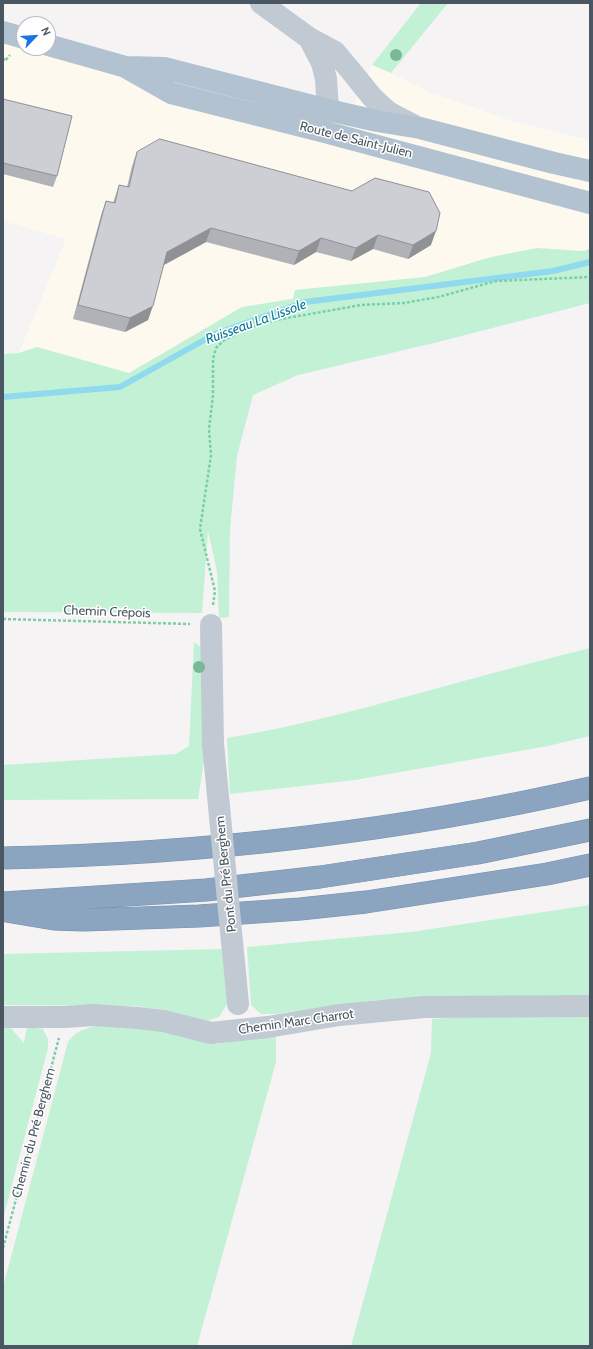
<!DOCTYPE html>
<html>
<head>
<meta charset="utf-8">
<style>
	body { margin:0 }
	#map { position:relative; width:593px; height:1349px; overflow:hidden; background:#f5f3f3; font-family:Cabin,sans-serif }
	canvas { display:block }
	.frame { position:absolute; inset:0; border:4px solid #4a5661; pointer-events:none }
	.north { position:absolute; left:16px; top:16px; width:40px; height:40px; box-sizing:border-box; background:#fff; border:1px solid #b7bbc0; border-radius:50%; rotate:65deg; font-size:11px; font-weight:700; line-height:16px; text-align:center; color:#4a5661 }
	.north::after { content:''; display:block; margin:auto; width:14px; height:18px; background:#1a73e8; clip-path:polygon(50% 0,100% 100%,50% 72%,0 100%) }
</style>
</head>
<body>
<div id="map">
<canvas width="593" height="1349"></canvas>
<div class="frame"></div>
<div class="north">N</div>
</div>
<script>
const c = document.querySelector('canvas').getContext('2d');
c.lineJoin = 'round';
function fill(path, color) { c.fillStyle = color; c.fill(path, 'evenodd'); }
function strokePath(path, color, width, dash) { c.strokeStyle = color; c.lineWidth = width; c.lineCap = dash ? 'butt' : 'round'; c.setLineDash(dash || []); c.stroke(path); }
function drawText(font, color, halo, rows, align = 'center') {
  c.font = font + ' Cabin,sans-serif'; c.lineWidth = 3; c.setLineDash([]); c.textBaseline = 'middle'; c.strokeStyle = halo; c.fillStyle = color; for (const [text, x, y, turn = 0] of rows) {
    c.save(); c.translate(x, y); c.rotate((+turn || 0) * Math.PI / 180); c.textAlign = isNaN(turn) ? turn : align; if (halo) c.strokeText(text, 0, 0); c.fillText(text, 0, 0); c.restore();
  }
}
fill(new Path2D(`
	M 3,35 L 24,48 L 48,48 L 116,64 L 345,126 L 372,65 L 391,73 L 427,91 L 512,121 L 590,140 L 590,249 L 583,251 L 491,257 L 425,277 L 295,290 L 293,298 L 242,307 L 129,373 L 37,347 L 19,353 L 66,239 L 3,221 Z`), '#fdf9ef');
fill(new Path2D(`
	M 421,3 L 448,3 L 391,73 L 372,65 Z
	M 537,248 L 583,251 L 590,249 L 590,303 L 438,342 L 298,375 L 253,395 L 237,456 L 230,529 L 229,617 L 219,618 L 217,571 L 208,531 L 202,613 L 3,612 L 3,354 L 19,353 L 37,347 L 129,373 L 242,307 L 293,299 L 295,290 L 425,277 L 491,257 Z
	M 194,642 L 206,651 L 205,755 L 198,799 L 3,800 L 3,765 L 176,754 L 189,746 Z
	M 590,648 L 590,736 L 548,746 L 355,780 L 230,794 L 227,738 C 306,725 383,703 460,682 C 503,670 547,659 590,648 Z
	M 590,905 L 590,996 L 468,997 L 376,1000 L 275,1014 L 261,1014 L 251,1005 L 247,947 L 411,932 Z
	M 222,949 L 227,1004 L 219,1017 L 207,1021 L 166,1010 L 135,1006 L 3,1005 L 3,954 Z
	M 590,1013 L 590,1346 L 351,1346 L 431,1053 L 432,1019 L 499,1014 Z
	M 3,1025 L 8,1025 L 24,1043 L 27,1027 L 43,1029 L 48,1039 L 48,1048 L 3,1219 Z
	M 96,1026 C 116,1027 138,1026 158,1028 C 179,1031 194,1043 217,1044 L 276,1034 L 276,1062 L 197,1346 L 3,1346 L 3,1287 L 68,1042 C 76,1031 84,1029 96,1026 Z`), '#c3f1d5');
strokePath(new Path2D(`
	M 3,397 L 120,387 L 215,334 L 305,302 L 553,271 L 590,262`), '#90daee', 6);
const highway = new Path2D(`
	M 3,858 C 201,854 397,832 590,788
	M 3,903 L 206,890 L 320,877 L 478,853 L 590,830
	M 6,911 L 54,919 L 84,920 L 199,916 L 300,909 L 366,902 L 547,874 L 590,865`);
strokePath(highway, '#7690ad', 23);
strokePath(new Path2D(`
	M 3,58 L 5,61 L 10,55
	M 213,605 L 215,591 L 200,529 L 211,455 L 209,429 L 213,395 L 213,359 L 216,348 L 224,340 L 246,329 L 276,320 L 361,305 L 404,303 L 438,297 L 496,281 L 590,277
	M 3,619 L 190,624
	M 3,1248 L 59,1038`), '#7ad0a6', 2.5, [3, 2]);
strokePath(new Path2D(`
	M 261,3 L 309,38 L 335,52 L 351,71 L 372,97 L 385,109 L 390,113 L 415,126
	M 309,38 L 322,63 L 326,79 L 328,110
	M 211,625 L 213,744
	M 3,1017 L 65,1017 L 93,1015 L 138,1018 L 164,1021 L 211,1033 L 268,1027 L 339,1015 L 424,1007 L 590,1006`), '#c1cad2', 22);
strokePath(new Path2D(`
	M 3,32 L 24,38
	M 48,45 L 126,67 L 164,68 L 328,110 L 377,121 L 420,128 L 554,163 L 590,171
	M 127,68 L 171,93 L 325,132 L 590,203`), '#b3c2d1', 22);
strokePath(highway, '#8ba5c1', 22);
strokePath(new Path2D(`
	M 213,744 L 238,1004`), '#c1cad2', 22);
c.fillStyle = '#7bb799';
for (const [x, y] of [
	[396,55],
	[199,667]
]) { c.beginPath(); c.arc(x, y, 6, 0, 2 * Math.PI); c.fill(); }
fill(new Path2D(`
	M 3,99 L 57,176 L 53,187 L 3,174 Z
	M 137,152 L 431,245 L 408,259 L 373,249 L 351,261 L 316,252 L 294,265 L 206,242 L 164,265 L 148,320 L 125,332 L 73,319 L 101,215 L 106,201 L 113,203 L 119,185 L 127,187 L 132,166 Z`), '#b0b2b7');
fill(new Path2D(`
	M 211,228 L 206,242 L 162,266 L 167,252 Z
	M 436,231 L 431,245 L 408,259 L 413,245 Z
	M 378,235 L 373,249 L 351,261 L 356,248 Z
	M 321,238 L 316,252 L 294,265 L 299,251 Z
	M 153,306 L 148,320 L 125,332 L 130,318 Z`), '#909195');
const building = new Path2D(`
	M 3,99 L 72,116 L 57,176 L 3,163 Z
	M 160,139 L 352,191 L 375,178 L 429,192 L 440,213 L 436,231 L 413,245 L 378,235 L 356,248 L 321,238 L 299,251 L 211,228 L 167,252 L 153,306 L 130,318 L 78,305 L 106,201 L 115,203 L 119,185 L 129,187 L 137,152 Z`);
fill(building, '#cdcfd5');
strokePath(building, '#909195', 1);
drawText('13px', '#4a5661', '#fff', [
	["Route de Saint-Julien",356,140,14],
	["Chemin Crépois",107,612,2],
	["Pont du Pré Berghem",226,874,-96],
	["Chemin Marc Charrot",296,1022,-8],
	["Chemin du Pré Berghem",34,1133,-75]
]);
drawText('italic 14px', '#0c7c9b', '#fff', [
	["Ruisseau La Lissole",256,322,-20]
]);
</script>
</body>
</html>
